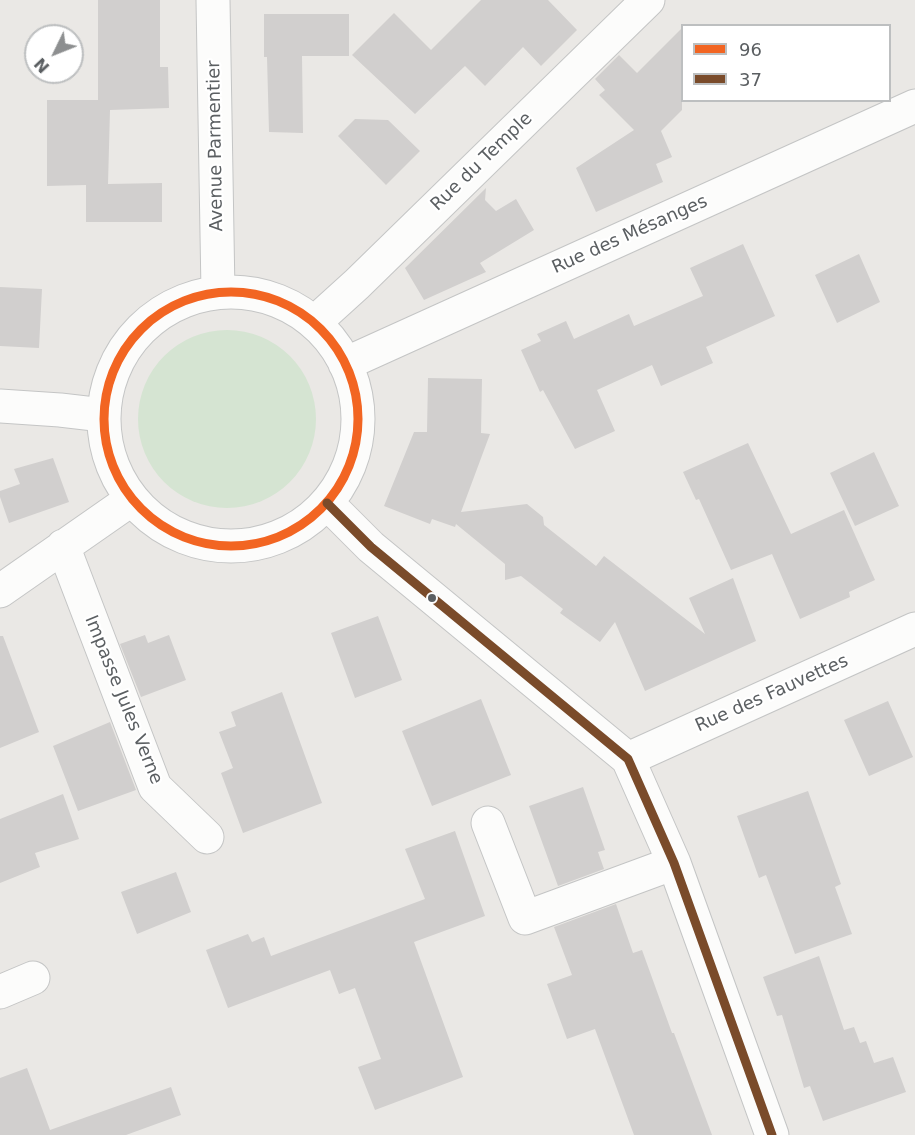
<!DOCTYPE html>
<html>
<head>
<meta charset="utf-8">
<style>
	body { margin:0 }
	#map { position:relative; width:915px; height:1135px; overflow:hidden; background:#eae8e5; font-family:"DejaVu Sans",sans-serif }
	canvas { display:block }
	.legend { position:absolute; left:681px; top:24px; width:210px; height:78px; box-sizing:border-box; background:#fff; border:2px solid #bdbfc0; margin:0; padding:8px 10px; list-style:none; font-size:18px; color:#5b5f62 }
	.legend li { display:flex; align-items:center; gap:12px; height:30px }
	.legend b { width:30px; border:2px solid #bdbfc0 }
	.north { position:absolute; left:24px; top:24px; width:60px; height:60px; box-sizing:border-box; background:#fff; border:2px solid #bdbfc0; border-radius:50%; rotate:227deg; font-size:16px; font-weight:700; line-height:24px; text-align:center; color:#5b5f62 }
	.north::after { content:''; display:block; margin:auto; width:21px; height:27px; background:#8d8f90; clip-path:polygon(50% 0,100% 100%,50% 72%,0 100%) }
</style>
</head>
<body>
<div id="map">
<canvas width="915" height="1135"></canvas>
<ul class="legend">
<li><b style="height:8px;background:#f26522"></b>96</li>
<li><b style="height:8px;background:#7a4b2a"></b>37</li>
</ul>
<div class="north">N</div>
</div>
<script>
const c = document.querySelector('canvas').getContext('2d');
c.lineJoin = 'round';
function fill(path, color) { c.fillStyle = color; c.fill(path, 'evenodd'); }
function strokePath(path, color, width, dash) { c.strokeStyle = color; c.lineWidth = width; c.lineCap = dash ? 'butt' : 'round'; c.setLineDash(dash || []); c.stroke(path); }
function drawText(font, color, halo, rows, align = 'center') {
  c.font = font + ' "DejaVu Sans",sans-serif'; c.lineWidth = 4.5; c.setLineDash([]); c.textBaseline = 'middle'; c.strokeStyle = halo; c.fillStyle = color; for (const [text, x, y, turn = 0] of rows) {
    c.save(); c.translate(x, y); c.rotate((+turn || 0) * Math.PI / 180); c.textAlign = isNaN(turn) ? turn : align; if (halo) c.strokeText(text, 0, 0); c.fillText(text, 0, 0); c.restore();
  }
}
fill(new Path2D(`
	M138 419a89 89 0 1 1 178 0a89 89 0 1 1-178 0Z`), '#d5e4d2');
fill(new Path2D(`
	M 98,0 L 160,0 L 160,67 L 168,67 L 169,108 L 110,110 L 108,184 L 162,183 L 162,222 L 86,222 L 86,185 L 47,186 L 47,100 L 98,100 Z
	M 481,0 L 548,0 L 577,30 L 541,66 L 523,47 L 485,86 L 465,66 L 415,114 L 352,55 L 394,13 L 431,50 Z
	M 264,14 L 349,14 L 349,56 L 302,56 L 303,133 L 269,132 L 267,57 L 264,57 Z
	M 682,28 L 682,110 L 661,131 L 672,157 L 656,164 L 663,182 L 596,212 L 576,168 L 634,130 L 599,95 L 605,90 L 595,79 L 619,55 L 637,73 Z
	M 355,119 L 388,120 L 420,151 L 386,185 L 338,136 Z
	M 486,188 L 485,200 L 496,211 L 516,199 L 534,230 L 480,263 L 486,272 L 424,300 L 405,268 Z
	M 743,244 L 775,316 L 706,347 L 713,363 L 661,386 L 652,365 L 597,390 L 615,431 L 575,449 L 543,390 L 540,392 L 521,350 L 541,341 L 537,334 L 566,321 L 574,339 L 629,314 L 634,326 L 703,296 L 690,268 Z
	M 859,254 L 880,302 L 837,323 L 815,275 Z
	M 0,287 L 42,289 L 39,348 L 0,346 Z
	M 428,378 L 482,379 L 481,433 L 490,434 L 461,512 L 527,504 L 543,517 L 544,525 L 596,566 L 604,556 L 705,634 L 689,598 L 733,578 L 756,641 L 645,691 L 615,622 L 600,642 L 560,613 L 563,609 L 521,576 L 505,580 L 505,564 L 456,524 L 455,527 L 432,519 L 430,524 L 384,506 L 414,432 L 427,432 Z
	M 748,443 L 791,534 L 844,510 L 875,580 L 849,592 L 850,597 L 800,619 L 772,554 L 731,570 L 699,499 L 696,500 L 683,472 Z
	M 874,452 L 899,506 L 855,526 L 830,473 Z
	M 53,458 L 69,502 L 9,523 L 0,497 L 0,491 L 20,484 L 14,469 Z
	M 378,616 L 402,680 L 355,698 L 331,633 Z
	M 145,635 L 148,643 L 169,635 L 186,680 L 141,697 L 120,644 Z
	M 0,636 L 3,636 L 39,732 L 0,748 Z
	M 282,692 L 322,803 L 243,833 L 221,773 L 233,768 L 219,732 L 236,726 L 231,712 Z
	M 481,699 L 511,775 L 432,806 L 402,731 Z
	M 888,701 L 913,757 L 869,776 L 844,720 Z
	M 110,722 L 136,790 L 78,811 L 53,746 Z
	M 583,787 L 605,850 L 598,852 L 604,869 L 558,886 L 529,806 Z
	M 808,791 L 841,884 L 835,887 L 852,934 L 795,954 L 766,875 L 759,878 L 737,816 Z
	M 63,794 L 79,839 L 35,853 L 40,867 L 0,883 L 0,819 Z
	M 455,831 L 485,916 L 414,942 L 463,1077 L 375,1110 L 358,1067 L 381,1059 L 355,988 L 339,994 L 330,970 L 228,1008 L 206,950 L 248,934 L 252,942 L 264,937 L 271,956 L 425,899 L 405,849 Z
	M 176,872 L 191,912 L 137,934 L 121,892 Z
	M 616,904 L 633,953 L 642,950 L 672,1033 L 674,1033 L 712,1135 L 634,1135 L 595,1029 L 567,1039 L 547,984 L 572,975 L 554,927 Z
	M 819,956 L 844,1030 L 854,1027 L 860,1043 L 866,1041 L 874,1063 L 893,1057 L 906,1092 L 823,1121 L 810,1086 L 804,1088 L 782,1015 L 777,1016 L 763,977 Z
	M 27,1068 L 50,1130 L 171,1087 L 181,1115 L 126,1135 L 0,1135 L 0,1078 Z`), '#d1cfce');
const minor = new Path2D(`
	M 213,0 L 218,292
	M104 419a127 127 0 1 1 254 0a127 127 0 1 1-254 0Z
	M 314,323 L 357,284 L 648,0
	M 345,364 L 915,106
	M 0,406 L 60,410 L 103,415
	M 327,503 L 371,547 L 628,759 L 674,863 L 772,1135
	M 63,546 L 155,787 L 207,837
	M 0,591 L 132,499
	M 628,759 L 915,629
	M 488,823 L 525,918 L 674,863
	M 0,992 L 33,978`);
strokePath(minor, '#c4c5c5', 35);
strokePath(minor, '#fcfcfb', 33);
strokePath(new Path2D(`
	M104 419a127 127 0 1 1 254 0a127 127 0 1 1-254 0Z`), '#f26522', 9);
strokePath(new Path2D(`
	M 327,503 L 371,547 L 628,759 L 674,863 L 772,1135`), '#7a4b2a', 9);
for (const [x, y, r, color] of [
	[432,598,5,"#5b5f62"]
]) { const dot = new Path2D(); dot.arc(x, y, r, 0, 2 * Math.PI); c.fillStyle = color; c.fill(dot); strokePath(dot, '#fff', 2); }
drawText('18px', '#5b5f62', '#fff', [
	["Avenue Parmentier",216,146,-91],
	["Rue du Temple",482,162,-44],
	["Rue des Mésanges",630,235,-24],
	["Rue des Fauvettes",772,694,-24],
	["Impasse Jules Verne",123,700,68]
]);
</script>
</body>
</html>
